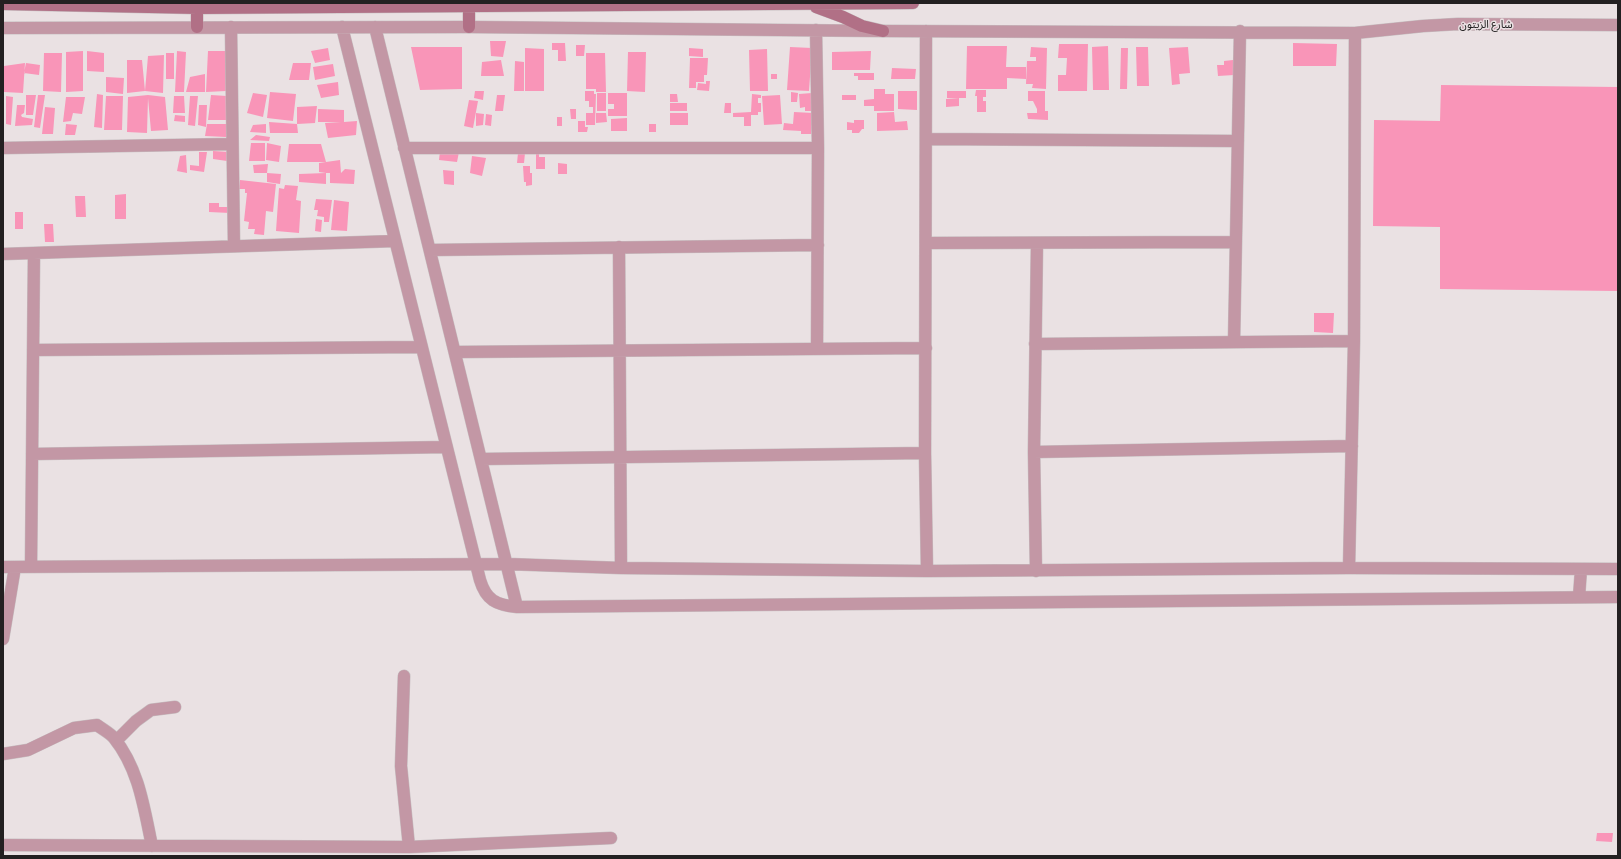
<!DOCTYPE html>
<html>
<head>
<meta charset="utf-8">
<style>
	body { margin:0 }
	#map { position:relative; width:1621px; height:859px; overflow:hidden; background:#eae1e3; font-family:Barlow,sans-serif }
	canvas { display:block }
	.frame { position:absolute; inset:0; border:4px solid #232021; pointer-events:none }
</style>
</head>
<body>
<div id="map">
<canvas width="1621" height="859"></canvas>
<div class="frame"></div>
</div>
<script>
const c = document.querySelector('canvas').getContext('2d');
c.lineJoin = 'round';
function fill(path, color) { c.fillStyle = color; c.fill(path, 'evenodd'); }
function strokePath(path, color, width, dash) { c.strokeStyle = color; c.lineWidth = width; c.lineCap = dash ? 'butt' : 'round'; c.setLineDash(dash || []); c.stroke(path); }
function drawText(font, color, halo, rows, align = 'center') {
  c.font = font + ' Barlow,"Noto Sans Arabic",sans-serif'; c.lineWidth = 3; c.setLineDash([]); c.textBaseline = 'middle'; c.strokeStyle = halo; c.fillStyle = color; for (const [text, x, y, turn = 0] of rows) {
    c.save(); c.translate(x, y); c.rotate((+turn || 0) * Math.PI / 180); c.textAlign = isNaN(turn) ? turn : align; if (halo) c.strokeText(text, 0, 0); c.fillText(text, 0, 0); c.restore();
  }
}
fill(new Path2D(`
	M 490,41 L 506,41 L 503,57 L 491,56 Z
	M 552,43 L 565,43 L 566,61 L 558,61 L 558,50 L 552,50 Z
	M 1293,43 L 1337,44 L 1336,66 L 1293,66 Z
	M 1059,44 L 1088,44 L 1087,91 L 1058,91 L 1058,75 L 1066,75 L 1067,58 L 1058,58 Z
	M 576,45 L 585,45 L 584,56 L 576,56 Z
	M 967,46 L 1007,46 L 1006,67 L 1026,67 L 1026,79 L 1007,78 L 1007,89 L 966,89 Z
	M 1108,46 L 1109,90 L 1093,90 L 1092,47 Z
	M 411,47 L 462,47 L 462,89 L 420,90 Z
	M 790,47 L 812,48 L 809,91 L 787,90 Z
	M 1031,47 L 1047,48 L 1046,89 L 1032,88 L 1033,84 L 1026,84 L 1027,61 L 1036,61 L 1036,57 L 1030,57 Z
	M 1136,47 L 1148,47 L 1149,86 L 1137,86 Z
	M 1188,47 L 1190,73 L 1179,74 L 1180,84 L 1172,85 L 1169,48 Z
	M 328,48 L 330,60 L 315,63 L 311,51 Z
	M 525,48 L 544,49 L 544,91 L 525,91 Z
	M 689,48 L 703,49 L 703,57 L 689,56 Z
	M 1121,48 L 1128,48 L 1127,89 L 1120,89 Z
	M 767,49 L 768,91 L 750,91 L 749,50 Z
	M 83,51 L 83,91 L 66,92 L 66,52 Z
	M 87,51 L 104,53 L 104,72 L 87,71 Z
	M 177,51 L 186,52 L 184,92 L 175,92 Z
	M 208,51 L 227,51 L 226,91 L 206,92 Z
	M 871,51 L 870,70 L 832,70 L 832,52 Z
	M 628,52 L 646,52 L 645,92 L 627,91 Z
	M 44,53 L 62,53 L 61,92 L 43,91 Z
	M 166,53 L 174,53 L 174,79 L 166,79 Z
	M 586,53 L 605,53 L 606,92 L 596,92 L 596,89 L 586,89 Z
	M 164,55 L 163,93 L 145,91 L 127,93 L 127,60 L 142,60 L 145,91 L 148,56 Z
	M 690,58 L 708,58 L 707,75 L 704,75 L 704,82 L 696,82 L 696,88 L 689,88 Z
	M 501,60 L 504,76 L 481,76 L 482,62 Z
	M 1233,60 L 1234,75 L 1218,76 L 1217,65 L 1224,65 L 1224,61 Z
	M 515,61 L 524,62 L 524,91 L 514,91 Z
	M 25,63 L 23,93 L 4,92 L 4,66 Z
	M 26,63 L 40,65 L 39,75 L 24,73 Z
	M 293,63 L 311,63 L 309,80 L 289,80 Z
	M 333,64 L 335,76 L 315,80 L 313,67 Z
	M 892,68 L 916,69 L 915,79 L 891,79 Z
	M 854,73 L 874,73 L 874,80 L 858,80 L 858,76 L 854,76 Z
	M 205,74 L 205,92 L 186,92 L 190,77 Z
	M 771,74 L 777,74 L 777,79 L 771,79 Z
	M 106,77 L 124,78 L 123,94 L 106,92 Z
	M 706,81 L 710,81 L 709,91 L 697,90 L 698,83 L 706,84 Z
	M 338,82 L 339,95 L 321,98 L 317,85 Z
	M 1441,85 L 1618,87 L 1618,291 L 1440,289 L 1440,227 L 1373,226 L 1374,120 L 1440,121 Z
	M 874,89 L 885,89 L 885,94 L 894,94 L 894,111 L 874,111 L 874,106 L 864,106 L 864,100 L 874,99 Z
	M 976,90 L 986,90 L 986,97 L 983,97 L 983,101 L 986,101 L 986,112 L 977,112 L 977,96 L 975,96 Z
	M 475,91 L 484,91 L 483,100 L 474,98 Z
	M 585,91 L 594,91 L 594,94 L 596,94 L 595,125 L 586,125 L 586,113 L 593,113 L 593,107 L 589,107 L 589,101 L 585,101 Z
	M 898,91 L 917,91 L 917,110 L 898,109 Z
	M 947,91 L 966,91 L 966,98 L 947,98 Z
	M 1028,91 L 1045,91 L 1045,111 L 1048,111 L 1048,120 L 1028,119 L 1027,113 L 1037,113 L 1037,109 L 1033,101 L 1028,101 Z
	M 270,92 L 296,94 L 293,121 L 267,118 Z
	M 791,92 L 798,93 L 797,102 L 791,102 Z
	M 253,93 L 267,95 L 263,117 L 247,113 Z
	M 597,93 L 606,93 L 606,111 L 597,111 Z
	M 608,93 L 627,93 L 627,116 L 608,116 L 608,109 L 614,109 L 614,104 L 608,104 Z
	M 812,93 L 813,111 L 805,111 L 805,107 L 800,108 L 799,94 Z
	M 97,94 L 103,95 L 102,128 L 94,127 Z
	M 670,94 L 677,94 L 678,102 L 670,102 Z
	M 752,94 L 761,95 L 761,98 L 758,98 L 758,103 L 761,103 L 761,112 L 758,112 L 758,115 L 751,115 L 751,126 L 744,126 L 744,117 L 733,117 L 733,113 L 751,112 Z
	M 26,95 L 36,95 L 33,115 L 26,115 Z
	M 38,95 L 45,95 L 40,128 L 34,127 Z
	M 148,95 L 165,97 L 168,130 L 151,131 L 148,98 L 147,133 L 127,132 L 128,97 Z
	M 211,95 L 227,96 L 227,120 L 208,120 Z
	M 497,95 L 505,95 L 503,111 L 495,111 Z
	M 780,95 L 782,124 L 764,125 L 762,96 Z
	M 842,95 L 856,95 L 856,100 L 842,100 Z
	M 6,96 L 13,97 L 11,125 L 6,124 Z
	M 106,96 L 123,96 L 122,130 L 104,130 Z
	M 174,96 L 184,96 L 185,113 L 173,113 Z
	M 190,96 L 198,96 L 195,126 L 188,125 Z
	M 66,97 L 85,97 L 82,114 L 73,113 L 71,121 L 63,122 Z
	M 959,98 L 959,106 L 946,107 L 946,99 Z
	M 469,100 L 478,101 L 473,128 L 464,126 Z
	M 670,103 L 687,103 L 687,111 L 670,111 Z
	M 725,103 L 731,103 L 731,113 L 724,113 Z
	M 17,105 L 25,105 L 24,113 L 21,115 L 22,117 L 33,119 L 32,125 L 15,126 Z
	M 199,105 L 207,105 L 206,127 L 198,125 Z
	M 317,106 L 315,123 L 297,124 L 297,107 Z
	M 45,107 L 55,108 L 53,134 L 42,134 Z
	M 318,109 L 344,110 L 344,122 L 357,121 L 356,135 L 328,138 L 325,123 L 341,122 L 318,122 Z
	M 570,109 L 576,109 L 576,119 L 571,119 Z
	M 794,112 L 813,113 L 811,134 L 801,134 L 801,131 L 783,130 L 784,123 L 793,124 Z
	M 894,112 L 895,122 L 907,121 L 908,130 L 877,131 L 877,113 Z
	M 476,113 L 484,114 L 483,125 L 476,126 Z
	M 596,113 L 606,113 L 607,122 L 596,123 Z
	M 670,113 L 688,113 L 688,125 L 670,125 Z
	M 486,114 L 492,115 L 491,126 L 485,125 Z
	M 175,115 L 185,116 L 185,122 L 174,121 Z
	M 557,117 L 562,117 L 562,126 L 557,126 Z
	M 627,118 L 627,131 L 611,131 L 611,119 Z
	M 854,120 L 864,120 L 864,129 L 862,129 L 859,133 L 852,133 L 852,130 L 847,130 L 847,122 L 854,123 Z
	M 578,121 L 585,121 L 585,127 L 588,127 L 587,132 L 578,132 Z
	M 269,122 L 297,124 L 298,133 L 270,133 Z
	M 66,124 L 77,125 L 75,135 L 65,135 Z
	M 207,124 L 227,124 L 226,137 L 205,136 Z
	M 266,124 L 266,133 L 250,132 L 253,125 Z
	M 649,124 L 656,124 L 656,132 L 649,132 Z
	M 256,135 L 270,137 L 269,141 L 250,140 Z
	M 251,143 L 265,143 L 265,161 L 249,161 Z
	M 267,143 L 281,146 L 279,162 L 266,160 Z
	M 289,144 L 321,144 L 326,162 L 287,162 Z
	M 213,151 L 229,152 L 227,161 L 213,159 Z
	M 440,151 L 459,152 L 457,162 L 439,160 Z
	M 199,152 L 207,152 L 204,172 L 190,170 L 190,165 L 199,166 Z
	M 536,152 L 539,152 L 539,157 L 545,157 L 545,169 L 536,169 Z
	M 518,153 L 525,153 L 524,163 L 517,163 Z
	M 186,155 L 187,173 L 177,171 L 180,156 Z
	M 472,156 L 486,158 L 482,176 L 470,173 Z
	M 340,160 L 341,173 L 345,169 L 355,170 L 354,184 L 330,183 L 330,173 L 326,173 L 326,184 L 299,182 L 299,174 L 326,173 L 319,172 L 319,163 Z
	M 558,163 L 567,164 L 567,174 L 558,174 Z
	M 268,164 L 267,173 L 254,173 L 253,165 Z
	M 523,166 L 530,166 L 530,173 L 532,173 L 532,185 L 526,186 L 526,182 L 524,182 Z
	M 443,170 L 454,171 L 454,185 L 444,184 Z
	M 267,173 L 281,174 L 280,184 L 267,182 Z
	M 240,180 L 276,184 L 273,212 L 266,211 L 264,235 L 254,234 L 255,229 L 248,229 L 249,222 L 244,221 L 247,193 L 245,193 L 245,189 L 239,189 Z
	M 285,185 L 298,186 L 296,200 L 301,201 L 299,233 L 276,231 L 279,188 L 284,189 Z
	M 126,194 L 126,219 L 115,219 L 115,195 Z
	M 75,196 L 85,196 L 86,217 L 76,217 Z
	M 316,199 L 332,200 L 329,222 L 324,222 L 324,217 L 317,216 L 318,210 L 314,210 Z
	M 334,200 L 349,202 L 347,231 L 331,230 Z
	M 209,203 L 219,203 L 219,207 L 230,207 L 230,213 L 209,212 Z
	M 15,212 L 23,212 L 23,229 L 15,229 Z
	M 316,219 L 322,220 L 321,232 L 315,231 Z
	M 44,224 L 53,224 L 54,242 L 45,242 Z
	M 1314,313 L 1334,313 L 1333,333 L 1314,332 Z
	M 1597,833 L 1613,833 L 1612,842 L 1596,841 Z`), '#f995b8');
const street = new Path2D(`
	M 231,27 L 234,246
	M 342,27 L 480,580 C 486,600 496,605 517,607 L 1618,597
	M 375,27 L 517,607
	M 3,28 L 469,27 L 883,31 L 1355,33 L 1423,26 L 1458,24 L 1618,25
	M 816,30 L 818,148 L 817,349
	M 926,31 L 925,453 L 927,571
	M 926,139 L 1238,141
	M 3,148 L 232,144
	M 404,148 L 818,148
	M 926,243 L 1236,242
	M 619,247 L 621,568
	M 430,250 L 818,245
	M 3,254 L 395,241
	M 1234,342 L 1240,31
	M 1035,344 L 1354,341
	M 33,350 L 422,347
	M 455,352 L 926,348
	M 1034,452 L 1352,446
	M 32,454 L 447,447
	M 481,459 L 925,453
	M 3,567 L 507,564 L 621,568 L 927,571 L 1349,568 L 1618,569
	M 31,567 L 34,253
	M 1349,568 L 1354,341 L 1355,33
	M 1036,571 L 1034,452 L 1037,243
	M 1579,597 L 1581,569
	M 3,639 L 15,567
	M 404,676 L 401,766 L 409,847
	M 116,741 L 136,721 L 151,710 L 175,707
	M 3,754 L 28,750 L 74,728 L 97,725 C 102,729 110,733 114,738 C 139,769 144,808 152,846
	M 3,845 L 409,847 L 611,838`);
const secondary = new Path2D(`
	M 3,4 L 197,8 L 913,3
	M 469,6 L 469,27
	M 816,7 L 843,17 L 862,26 L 883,31
	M 197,27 L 197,8`);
strokePath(street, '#c6bec0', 13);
strokePath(secondary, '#c6bec0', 13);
strokePath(street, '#c397a5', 12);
strokePath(secondary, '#b17086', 12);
drawText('11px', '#232021', '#eae1e3', [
	["شارع الزيتون",1486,24]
]);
</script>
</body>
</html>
